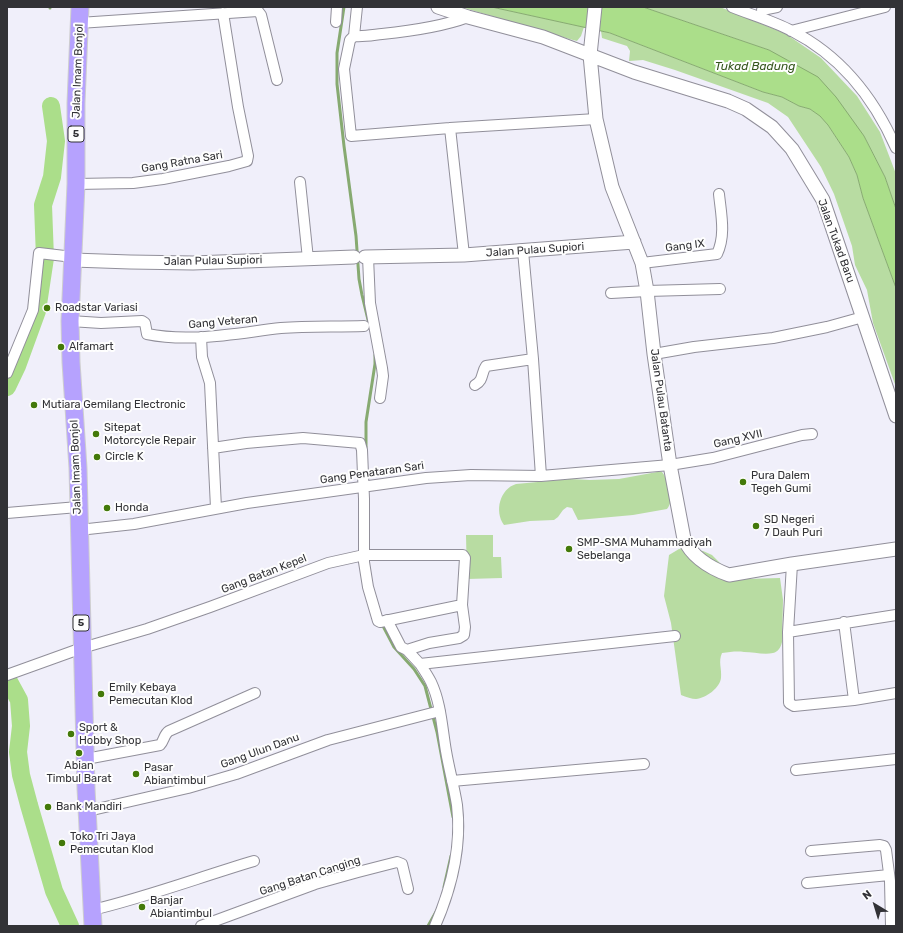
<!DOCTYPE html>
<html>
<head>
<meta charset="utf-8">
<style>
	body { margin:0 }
	#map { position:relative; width:903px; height:933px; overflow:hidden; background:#f0effa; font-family:Rubik,sans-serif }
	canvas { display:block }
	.frame { position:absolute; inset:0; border:8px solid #323236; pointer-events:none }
	.north { position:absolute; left:855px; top:885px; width:40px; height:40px; -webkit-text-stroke:3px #fefefe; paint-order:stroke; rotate:322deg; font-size:11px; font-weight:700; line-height:16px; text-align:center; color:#323236 }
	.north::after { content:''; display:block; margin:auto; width:14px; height:18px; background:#323236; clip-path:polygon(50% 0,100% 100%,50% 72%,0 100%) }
</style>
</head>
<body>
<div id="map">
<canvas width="903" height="933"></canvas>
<div class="frame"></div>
<div class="north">N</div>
</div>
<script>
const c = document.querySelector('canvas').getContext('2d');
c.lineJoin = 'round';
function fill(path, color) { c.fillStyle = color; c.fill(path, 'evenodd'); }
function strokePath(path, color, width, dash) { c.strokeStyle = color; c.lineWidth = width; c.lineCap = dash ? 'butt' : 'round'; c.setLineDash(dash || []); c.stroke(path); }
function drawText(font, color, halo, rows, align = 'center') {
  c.font = font + ' Rubik,sans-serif'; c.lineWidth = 4; c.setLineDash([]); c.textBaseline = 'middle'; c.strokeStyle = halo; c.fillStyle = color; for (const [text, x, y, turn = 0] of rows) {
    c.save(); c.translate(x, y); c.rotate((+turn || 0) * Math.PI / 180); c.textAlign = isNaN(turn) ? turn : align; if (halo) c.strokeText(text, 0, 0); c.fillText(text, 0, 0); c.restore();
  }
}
fill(new Path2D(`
	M 461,7 L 492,7 L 584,27 L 581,36 L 577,41 L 573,40 Z
	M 643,7 L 720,7 L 786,34 L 821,58 L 857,96 L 880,132 L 896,174 L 896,209 L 885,177 L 864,136 L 769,50 Z
	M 601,31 L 610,33 L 763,92 L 782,97 L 799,106 L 810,109 L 821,116 L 828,125 L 849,157 L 857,175 L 863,198 L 896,288 L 896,387 L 873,323 L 867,290 L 855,265 L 852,246 L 834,194 L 821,167 L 788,117 L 768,103 L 675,70 L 643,60 L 629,61 L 630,51 L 627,46 L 602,38 Z
	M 657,472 L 662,472 C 669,481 675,500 667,509 L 633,515 L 578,520 L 572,508 L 567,507 L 563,510 L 558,517 L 554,520 L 530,521 L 504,525 C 494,511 500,489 516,484 L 570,479 L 590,480 L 619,479 Z
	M 466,535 L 493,535 L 493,557 L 501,557 L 502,578 L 467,579 Z
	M 679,549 L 703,551 L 712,555 L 723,566 L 743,579 L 780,578 L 783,600 L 782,642 C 781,647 778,652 773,653 C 764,655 753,652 744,652 C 737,651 730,652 722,653 C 718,662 722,668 721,678 C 720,688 706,698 696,699 C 692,699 686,697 681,695 L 671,623 L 664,596 L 669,555 Z`), '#b8dca2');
const water = new Path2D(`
	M 492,7 L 643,7 L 769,50 L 818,77 L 836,97 L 864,136 L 885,177 L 896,209 L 896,288 L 863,198 L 857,175 L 849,157 L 828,125 L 820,116 L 810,109 L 799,106 L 782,97 L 763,92 L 610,33 Z`);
fill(water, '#abde8a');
strokePath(water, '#87aa71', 1);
strokePath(new Path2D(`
	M 50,7 L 50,8
	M 344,7 L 337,53 L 337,84 L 344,146 L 356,236 L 359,279 L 362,295 L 369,324
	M 366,447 L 366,422 L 375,364 L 375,355
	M 382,624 L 394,647 L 414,669 L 425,686 L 437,732 L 453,817
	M 444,887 L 451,856
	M 428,926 L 437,910`), '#87aa71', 3);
strokePath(new Path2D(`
	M 7,387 L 17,366 L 37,311 L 45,258 L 43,205 L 52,177 L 56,141 L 51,106
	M 7,678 L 19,700 L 21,726 L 18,752 L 21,775 L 29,805 L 54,891 L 70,926`), '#abde8a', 18);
const minor = new Path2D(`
	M 357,7 L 354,36 L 350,40 L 344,69 L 351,136 L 450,128 L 596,119
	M 732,7 C 752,15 773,21 792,31 C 841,56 874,98 896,148
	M 762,10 L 777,7
	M 336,22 L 337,7
	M 79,23 L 258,11 L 261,15 L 277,80
	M 791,31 L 885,7
	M 354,36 C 363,37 373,35 382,34 C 411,31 441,27 468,17
	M 450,128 L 464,255
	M 300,182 L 308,259
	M 76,184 L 133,183 L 163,179 L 229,166 L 247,161 L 248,156 L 238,107 L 223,13
	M 523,251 L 533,359 L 541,476
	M 368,257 L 370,303 L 382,368 L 383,376 L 380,398
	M 642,263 L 717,254 C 726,235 721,214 719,194
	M 611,293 L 647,291 L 720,289
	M 70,321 L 101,323 L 142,321 L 145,323 L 147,334 C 191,343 237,333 281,328 C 309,326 336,327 364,326
	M 201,337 L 202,357 L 210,383 L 216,508
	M 654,354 L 694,347 L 773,338 L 827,327 L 863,317
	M 7,373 L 33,310 L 39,253 L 73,257
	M 475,385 C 484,380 481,373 486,366 L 533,359
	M 213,448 L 246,443 L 303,438 L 360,443 L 362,450 L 364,499 L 364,562 L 368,587 L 378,621 L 380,622 L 462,605
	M 7,513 L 78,507
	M 79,530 L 134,524 L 247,503 L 426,478 L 471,475 L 541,476 L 670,465 L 713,458 L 802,435 L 812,434
	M 792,564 L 788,632 L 789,703 L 794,706 L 854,700 L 896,693
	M 387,620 L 401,647 L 407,650 L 420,664
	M 844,622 L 854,700
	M 788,632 L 896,615
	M 7,675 L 82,648 L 147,629 L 210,607 L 328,563 L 364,555 L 463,555 L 465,558 L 462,605 L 465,627 L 464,635 L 459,638 L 429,643 L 407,650
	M 86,759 L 160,745 C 164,741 164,734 169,731 L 255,693
	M 796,770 L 896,759
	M 452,781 L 644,764
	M 88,811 L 188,788 L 236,774 L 328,740 L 440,711
	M 811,851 L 880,845 L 884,846 L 886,850 L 890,881 L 891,926
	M 807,883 L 889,875
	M 92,910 C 147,897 200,877 254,861
	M 201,926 L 315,884 L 358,872 L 397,862 L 402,864 L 408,889
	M 435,926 C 452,887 462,847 457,805 C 454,786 449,769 446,751 C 442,728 441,703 431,682 C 428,676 424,670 420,664 L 675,636`);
const tertiary = new Path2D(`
	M 438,7 L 468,17 L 543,37 L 634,72 L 728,101 L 746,109 L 772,127 L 792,149 L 823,200 L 896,416
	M 595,7 L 590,55 L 596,119 L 612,187 L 642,263 L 647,291 L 654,354 L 670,465 L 684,539 C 692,557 710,568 729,575 L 792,564 L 896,549
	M 365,257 L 464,255 L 634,242
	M 73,260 L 130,262 L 193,263 L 354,257`);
const trunk = new Path2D(`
	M 80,7 L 76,103 L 76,184 L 70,321 L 71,362 L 78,468 L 86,788 L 93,926`);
strokePath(minor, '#918f9a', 12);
strokePath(tertiary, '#918f9a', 15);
strokePath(trunk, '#cececf', 19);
strokePath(minor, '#fff', 10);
strokePath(tertiary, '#fff', 13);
strokePath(trunk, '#b6a2fe', 17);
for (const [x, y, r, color] of [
	[47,308,4,"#437909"],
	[61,347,4,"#437909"],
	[34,405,4,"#437909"],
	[96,434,4,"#437909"],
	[97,457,4,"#437909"],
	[743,482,4,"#437909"],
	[107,508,4,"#437909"],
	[756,526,4,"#437909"],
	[569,549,4,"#437909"],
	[101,694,4,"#437909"],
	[71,734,4,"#437909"],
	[79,753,4,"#437909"],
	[136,774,4,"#437909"],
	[48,807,4,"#437909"],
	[62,843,4,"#437909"],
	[142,907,4,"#437909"]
]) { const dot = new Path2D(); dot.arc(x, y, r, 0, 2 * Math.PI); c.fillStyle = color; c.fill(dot); strokePath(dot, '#fefefe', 1.5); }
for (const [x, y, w] of [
	[76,134,16],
	[81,623,16]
]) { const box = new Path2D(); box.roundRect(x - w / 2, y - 8, w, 16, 3); c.fillStyle = '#fefefe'; c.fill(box); strokePath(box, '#323236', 1); }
drawText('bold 10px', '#323236', null, [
	["5",76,134],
	["5",81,623]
]);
drawText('11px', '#323236', '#fefefe', [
	["Jalan Imam Bonjol",78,71,-88],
	["Gang Ratna Sari",182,162,-10],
	["Jalan Tukad Baru",836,241,70],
	["Gang IX",685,246,-7],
	["Jalan Pulau Supiori",535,250,-4],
	["Jalan Pulau Supiori",213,261,-1],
	["Gang Veteran",223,322,-5],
	["Jalan Pulau Batanta",661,400,82],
	["Gang XVII",738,439,-13],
	["Jalan Imam Bonjol",76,467,-92],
	["Gang Penataran Sari",372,473,-8],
	["Gang Batan Kepel",264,574,-21],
	["Gang Ulun Danu",260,751,-20],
	["Gang Batan Canging",310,876,-18]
]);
drawText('11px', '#323236', '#fefefe', [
	["Roadstar Variasi",55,308],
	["Alfamart",69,347],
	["Mutiara Gemilang Electronic",42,405],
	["Sitepat",104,428],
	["Motorcycle Repair",104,441],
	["Circle K",105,457],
	["Pura Dalem",751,476],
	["Tegeh Gumi",751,489],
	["Honda",115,508],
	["SD Negeri",764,520],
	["7 Dauh Puri",764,533],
	["SMP-SMA Muhammadiyah",577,543],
	["Sebelanga",577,556],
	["Emily Kebaya",109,688],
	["Pemecutan Klod",109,701],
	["Sport &",79,728],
	["Hobby Shop",79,741],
	["Abian",79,766,"center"],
	["Timbul Barat",79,779,"center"],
	["Pasar",144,768],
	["Abiantimbul",144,781],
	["Bank Mandiri",56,807],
	["Toko Tri Jaya",70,837],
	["Pemecutan Klod",70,850],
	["Banjar",150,901],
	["Abiantimbul",150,914]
], 'left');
drawText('italic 12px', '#36561e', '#fefefe', [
	["Tukad Badung",755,67]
]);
</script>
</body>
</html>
